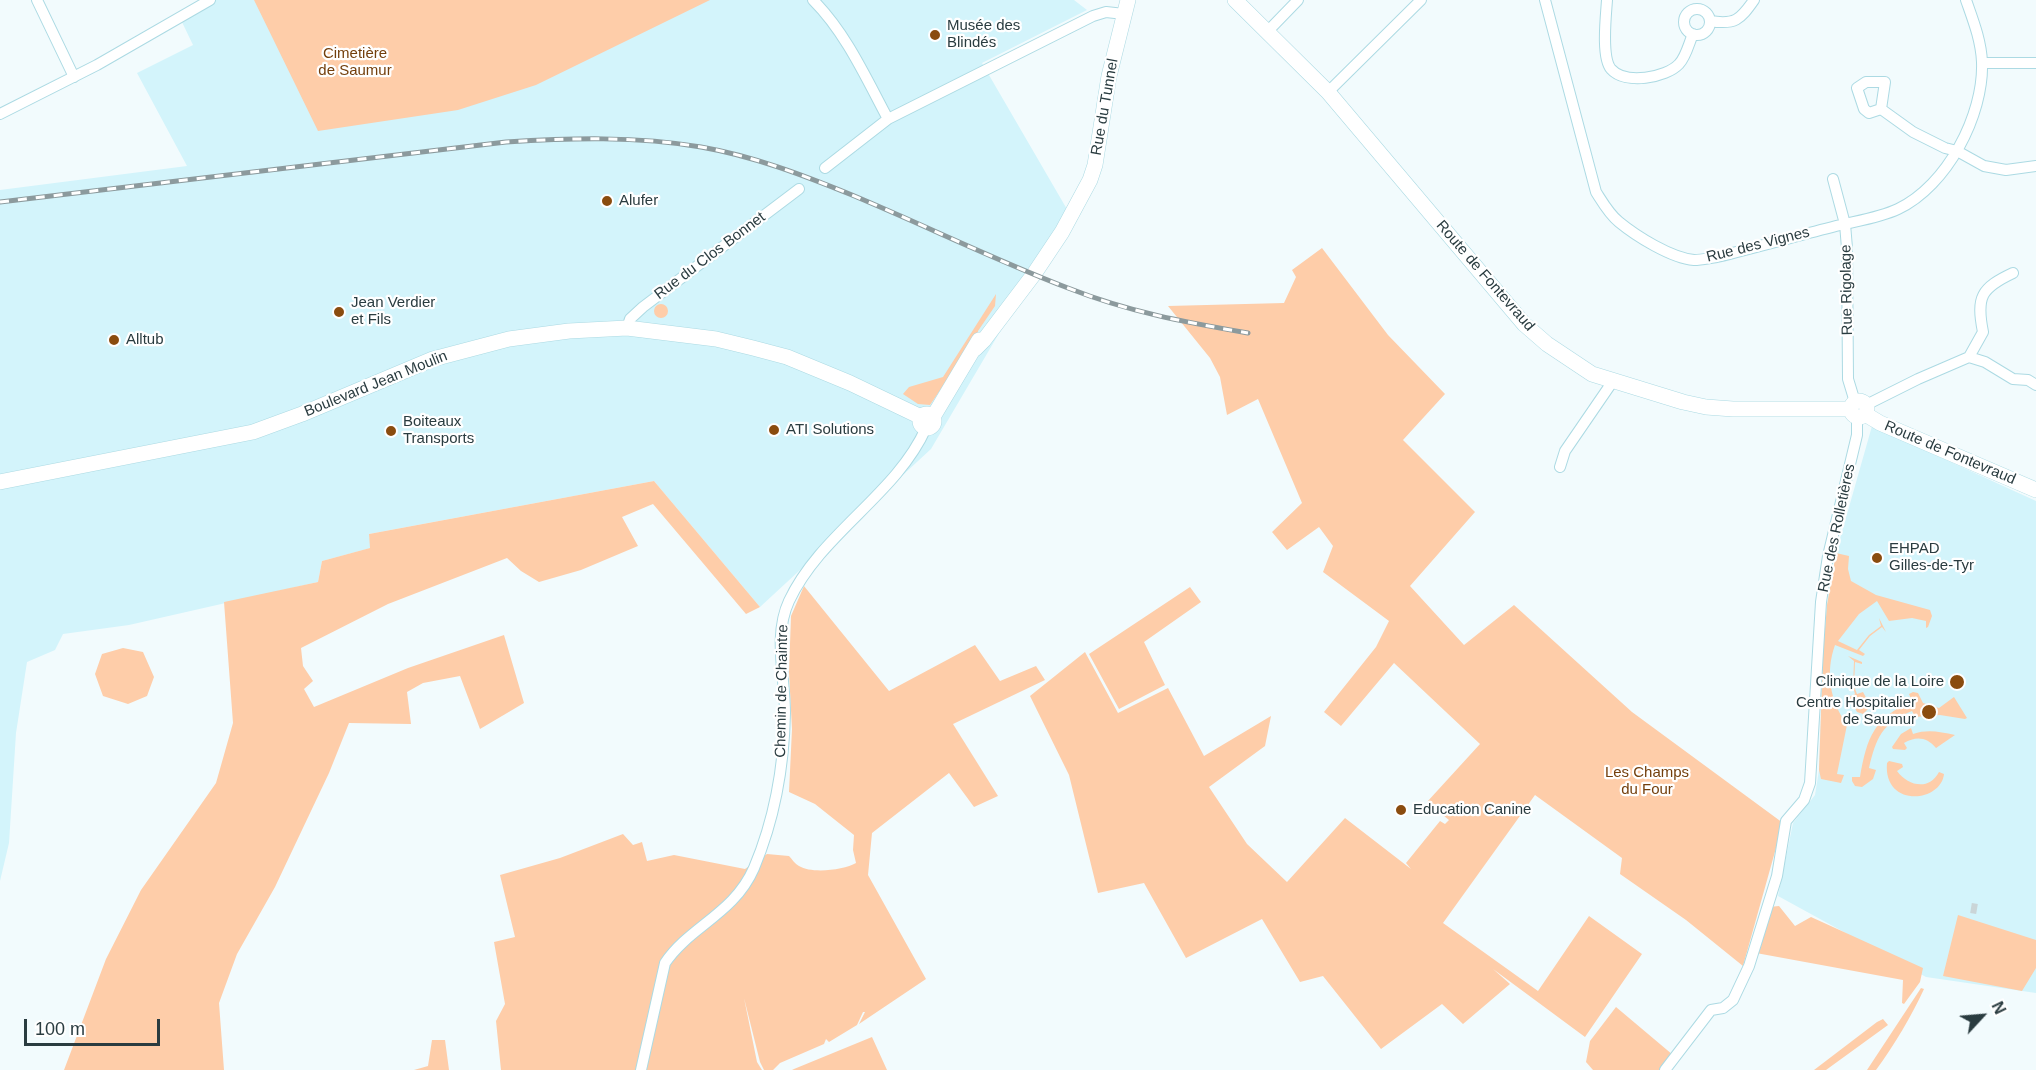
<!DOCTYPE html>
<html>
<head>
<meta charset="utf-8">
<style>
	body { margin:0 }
	#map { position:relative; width:2036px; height:1070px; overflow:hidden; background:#f2fbfd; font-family:Helvetica,sans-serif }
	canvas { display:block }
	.north { position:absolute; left:1952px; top:986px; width:60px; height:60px; -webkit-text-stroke:4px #fff; paint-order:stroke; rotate:64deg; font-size:16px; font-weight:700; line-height:24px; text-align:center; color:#2a3c40 }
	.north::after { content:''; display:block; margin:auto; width:21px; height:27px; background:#2a3c40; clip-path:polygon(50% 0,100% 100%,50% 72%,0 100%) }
	.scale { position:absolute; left:24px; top:1019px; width:136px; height:27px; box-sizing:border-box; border:3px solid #2a3c40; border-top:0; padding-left:8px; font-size:18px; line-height:21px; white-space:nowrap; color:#2a3c40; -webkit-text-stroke:4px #fff; paint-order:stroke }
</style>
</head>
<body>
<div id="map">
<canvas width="2036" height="1070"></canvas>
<div class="north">N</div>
<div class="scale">100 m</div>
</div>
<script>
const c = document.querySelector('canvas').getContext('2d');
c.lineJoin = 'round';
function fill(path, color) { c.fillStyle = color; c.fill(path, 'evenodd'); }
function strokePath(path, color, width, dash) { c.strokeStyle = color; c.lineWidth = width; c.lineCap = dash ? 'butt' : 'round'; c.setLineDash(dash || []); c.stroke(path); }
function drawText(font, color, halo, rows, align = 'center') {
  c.font = font + ' Helvetica,sans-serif'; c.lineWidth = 4.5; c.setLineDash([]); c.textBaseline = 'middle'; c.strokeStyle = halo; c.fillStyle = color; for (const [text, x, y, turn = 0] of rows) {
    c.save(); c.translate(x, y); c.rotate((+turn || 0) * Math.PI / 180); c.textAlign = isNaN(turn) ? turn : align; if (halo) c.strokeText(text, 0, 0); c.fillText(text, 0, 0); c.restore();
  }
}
fill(new Path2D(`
	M 215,0 L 1074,0 L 1087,10 L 982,63 L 1075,223 L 1018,301 L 931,449 L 760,607 L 654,481 L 369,534 L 371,548 L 322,561 L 318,582 L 129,625 L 63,634 L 55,650 L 27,662 L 16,733 L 9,843 L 0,881 L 0,190 L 187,166 L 137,73 L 193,45 L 181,20 Z
	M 1872,426 L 2036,501 L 2036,993 L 1926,977 L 1778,896 L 1793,823 L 1815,795 L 1819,770 L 1823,653 L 1827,605 L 1836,553 Z`), '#d3f4fb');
fill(new Path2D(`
	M 254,0 L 710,0 L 536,85 L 458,110 L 318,131 Z
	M 1322,248 L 1388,335 L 1445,394 L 1403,440 L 1475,512 L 1410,586 L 1464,645 L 1514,605 L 1632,712 L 1783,823 L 1743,966 L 1686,920 L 1620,874 L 1622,858 L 1535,795 L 1443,923 L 1538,991 L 1589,916 L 1642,954 L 1585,1037 L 1493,969 L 1510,984 L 1463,1024 L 1442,1004 L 1381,1049 L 1323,976 L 1300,982 L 1262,919 L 1186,958 L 1144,883 L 1098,893 L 1069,775 L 1030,696 L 1085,652 L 1118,713 L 1168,688 L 1204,756 L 1271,716 L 1265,746 L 1209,787 L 1247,844 L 1287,882 L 1345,818 L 1411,869 L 1406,863 L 1440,821 L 1445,824 L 1449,820 L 1427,802 L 1480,744 L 1394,663 L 1341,726 L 1324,712 L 1376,647 L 1389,621 L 1323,572 L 1333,546 L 1319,527 L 1287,550 L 1272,532 L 1302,503 L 1258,399 L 1227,415 L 1220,377 L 1210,358 L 1168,306 L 1284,303 L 1296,277 L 1292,270 Z
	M 996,294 L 995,306 L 978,331 L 978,334 L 930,405 L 918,404 L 903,394 L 909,387 L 943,377 Z
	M654 311a7 7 0 1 1 14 0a7 7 0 1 1-14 0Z
	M 654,481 L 760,607 L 746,614 L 653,504 L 622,517 L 638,546 L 581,570 L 539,582 L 521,571 L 507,558 L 388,604 L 301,648 L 303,666 L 313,681 L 304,689 L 314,707 L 408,668 L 504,635 L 524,703 L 480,729 L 460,676 L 423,683 L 407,692 L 411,724 L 349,723 L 329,773 L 275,887 L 237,954 L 219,1003 L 224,1070 L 64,1070 L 106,959 L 141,890 L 216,783 L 233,723 L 224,602 L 318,582 L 322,561 L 370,548 L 369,534 Z
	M 1836,553 L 1849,556 L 1848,569 L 1851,581 L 1876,595 L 1930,610 L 1932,616 L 1928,627 L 1926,628 L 1926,621 L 1912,618 L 1889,621 L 1877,601 L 1859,614 L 1838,641 L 1857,650 L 1869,635 L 1881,626 L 1879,618 L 1886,632 L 1882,627 L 1870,636 L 1859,650 L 1865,654 L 1863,656 L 1835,645 C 1825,673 1830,701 1847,725 L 1837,774 L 1844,775 L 1841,783 L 1821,779 L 1819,770 L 1823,653 L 1827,605 Z
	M 804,586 L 889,691 L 975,645 L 1000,681 L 1036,666 L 1045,680 L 953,724 L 998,796 L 974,807 L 949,773 L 872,833 L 868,875 L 926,979 L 859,1024 L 865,1012 L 863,1012 L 857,1025 L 829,1042 L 826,1039 L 824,1044 L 780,1063 L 773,1070 L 764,1070 L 760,1062 L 744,998 L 757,1062 L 762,1070 L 501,1070 L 496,1021 L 505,1004 L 494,942 L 515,937 L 500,875 L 560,858 L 623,834 L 633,845 L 642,842 L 647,861 L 674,855 L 745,869 L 767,854 L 789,856 C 792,859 795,864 799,866 C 812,874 844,870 856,863 L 853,850 L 854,835 L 815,804 L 789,792 L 792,729 L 789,672 L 791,616 Z
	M 1190,587 L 1201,602 L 1144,642 L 1165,685 L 1119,709 L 1089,654 Z
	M 123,648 L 143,652 L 154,677 L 147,696 L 128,704 L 103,696 L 95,674 L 102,654 Z
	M 1848,656 L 1862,662 L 1862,664 L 1855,662 L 1854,686 L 1857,694 L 1863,692 L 1869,703 L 1869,708 L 1863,714 L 1857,712 L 1849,697 L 1855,694 L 1853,687 L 1854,661 Z
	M 1913,692 L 1918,693 L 1923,703 L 1939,708 L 1954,697 L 1967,718 L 1965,719 L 1940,715 L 1915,717 L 1912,711 C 1882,723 1876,738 1869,768 L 1876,770 L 1873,779 L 1862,787 L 1855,786 L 1852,781 L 1852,777 L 1860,777 C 1867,737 1874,718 1912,701 L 1909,694 Z
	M 1911,728 L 1913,734 C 1928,729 1940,732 1955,735 L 1936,748 C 1927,737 1916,736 1904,743 L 1907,748 L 1905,750 L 1893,749 L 1892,747 L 1901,734 Z
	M 1889,761 L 1902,764 L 1903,767 L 1897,771 C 1908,786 1929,791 1939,772 L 1944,774 C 1941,803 1883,808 1887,763 Z
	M 1779,906 L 1795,926 L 1811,917 L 1923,968 L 1920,982 L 1904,1004 L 1902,1003 L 1903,980 L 1756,953 L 1769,907 Z
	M 1958,915 L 2036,940 L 2036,968 L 2022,991 L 1943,976 Z
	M 1921,988 L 1924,989 C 1911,1017 1895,1044 1876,1070 L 1867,1070 Z
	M 1616,1007 L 1673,1055 L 1660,1070 L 1593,1070 L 1586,1062 L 1590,1041 Z
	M 1883,1019 L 1888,1025 L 1826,1070 L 1814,1070 L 1877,1022 Z
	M 872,1037 L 887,1070 L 792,1070 L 794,1069 Z
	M 432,1040 L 445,1040 L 449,1070 L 414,1070 L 428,1066 Z`), '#fecda9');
strokePath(new Path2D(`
	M 1971,908 L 1977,909`), '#cad5d7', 10, [10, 5]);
const street = new Path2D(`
	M 37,0 L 74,77
	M 813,0 C 846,33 866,78 888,119
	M 1545,0 L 1596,192 C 1603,203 1609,214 1619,222 C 1636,236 1671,258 1694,260 C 1702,260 1709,258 1717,257 C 1757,247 1797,236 1836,226 C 1856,221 1879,218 1898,209 C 1947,186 1984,115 1982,62 C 1981,40 1973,20 1966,0
	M 1607,0 C 1606,16 1601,57 1611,69 C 1625,85 1666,78 1679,64 C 1686,57 1689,43 1693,34
	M1684 22a13 13 0 1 1 26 0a13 13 0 1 1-26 0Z
	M 1710,21 C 1735,25 1740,20 1754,0
	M 1267,32 L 1298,0
	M 1982,63 L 2036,63
	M 1866,82 L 1885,82 L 1881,109 L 1869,113 L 1864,109 L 1857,88 Z
	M 1328,92 L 1421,0
	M 1881,109 L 1913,132 L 1945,148 L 1957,151 L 1984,166 L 2006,170 L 2036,166
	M 0,114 L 97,65 L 210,0
	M 825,168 L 888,119 L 1093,16 L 1106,12 L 1124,14
	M 1833,179 L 1845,224 L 1847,248 L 1848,379 L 1855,402
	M 627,328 L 630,319 L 643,307 L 799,189
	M 1969,357 L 1983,332 C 1976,297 1981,288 2013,273
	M 1866,405 L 1918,379 L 1969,357 L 1985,362 L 2013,379 L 2028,380 L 2036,385
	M 1560,467 L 1565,451 L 1613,381
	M 641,1070 L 665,963 C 690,926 734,914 754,868 C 775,818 784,766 785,713 C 785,677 773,635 789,601 C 821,533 896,495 926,428
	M 1665,1070 L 1711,1010 L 1723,1008 L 1733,1000 L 1749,966 L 1777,876 L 1786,821 L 1804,800 L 1810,783 L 1821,602 L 1828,556 L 1857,435 L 1857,417`);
const secondary = new Path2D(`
	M 1235,0 L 1328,92 L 1524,324 L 1547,344 L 1592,374 L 1683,402 L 1706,407 L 1733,409 L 1851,409
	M 975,349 L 984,340 L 1034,274 L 1062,232 L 1090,180 L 1095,165 L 1109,76 L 1128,0
	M1851 409a8 8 0 1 1 16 0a8 8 0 1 1-16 0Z
	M 1865,414 L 1880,423 L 2036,490
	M920 421a7 7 0 1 1 14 0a7 7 0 1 1-14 0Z
	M 933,417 L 979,340
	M 0,482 L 253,432 L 302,414 L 433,359 L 509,339 L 569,331 L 627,328 L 716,339 L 753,348 L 787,357 L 850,383 L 921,417`);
strokePath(street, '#acdae3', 12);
strokePath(secondary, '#acdae3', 16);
strokePath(street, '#fff', 10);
strokePath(secondary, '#fff', 15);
const rail = new Path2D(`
	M 0,202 L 506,142 C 571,138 636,136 701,147 C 753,156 803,175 852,195 C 924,225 995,260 1068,288 C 1129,312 1184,322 1248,333`);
strokePath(rail, '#8c9a9d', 5);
strokePath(rail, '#fff', 3, [9]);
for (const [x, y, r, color] of [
	[935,35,6,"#8a4c0f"],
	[607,201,6,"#8a4c0f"],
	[339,312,6,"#8a4c0f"],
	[114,340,6,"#8a4c0f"],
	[774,430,6,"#8a4c0f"],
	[391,431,6,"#8a4c0f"],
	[1877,558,6,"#8a4c0f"],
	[1957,682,8,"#8a4c0f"],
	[1929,712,8,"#8a4c0f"],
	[1401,810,6,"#8a4c0f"]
]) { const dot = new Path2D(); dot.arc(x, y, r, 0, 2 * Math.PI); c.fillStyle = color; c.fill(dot); strokePath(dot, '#fff', 2); }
drawText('15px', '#2a3c40', '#fff', [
	["Musée des",947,26],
	["Blindés",947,43],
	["Alufer",619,201],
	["Jean Verdier",351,303],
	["et Fils",351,320],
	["Alltub",126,340],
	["Boiteaux",403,422],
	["Transports",403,439],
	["ATI Solutions",786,430],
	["EHPAD",1889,549],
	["Gilles-de-Tyr",1889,566],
	["Clinique de la Loire",1944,682,"right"],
	["Centre Hospitalier",1916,703,"right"],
	["de Saumur",1916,720,"right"],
	["Education Canine",1413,810]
], 'left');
drawText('15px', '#733f0c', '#fff', [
	["Cimetière",355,54],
	["de Saumur",355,71],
	["Les Champs",1647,773],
	["du Four",1647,790]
]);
drawText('15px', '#2a3c40', '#fff', [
	["Rue du Tunnel",1105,107,-80],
	["Rue des Vignes",1758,245,-14],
	["Rue du Clos Bonnet",710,256,-37],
	["Route de Fontevraud",1485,276,49],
	["Rue Rigolage",1847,290,-91],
	["Boulevard Jean Moulin",376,384,-22],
	["Route de Fontevraud",1950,453,23],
	["Rue des Rolletières",1837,528,-78],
	["Chemin de Chaintre",782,691,-89]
]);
</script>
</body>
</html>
